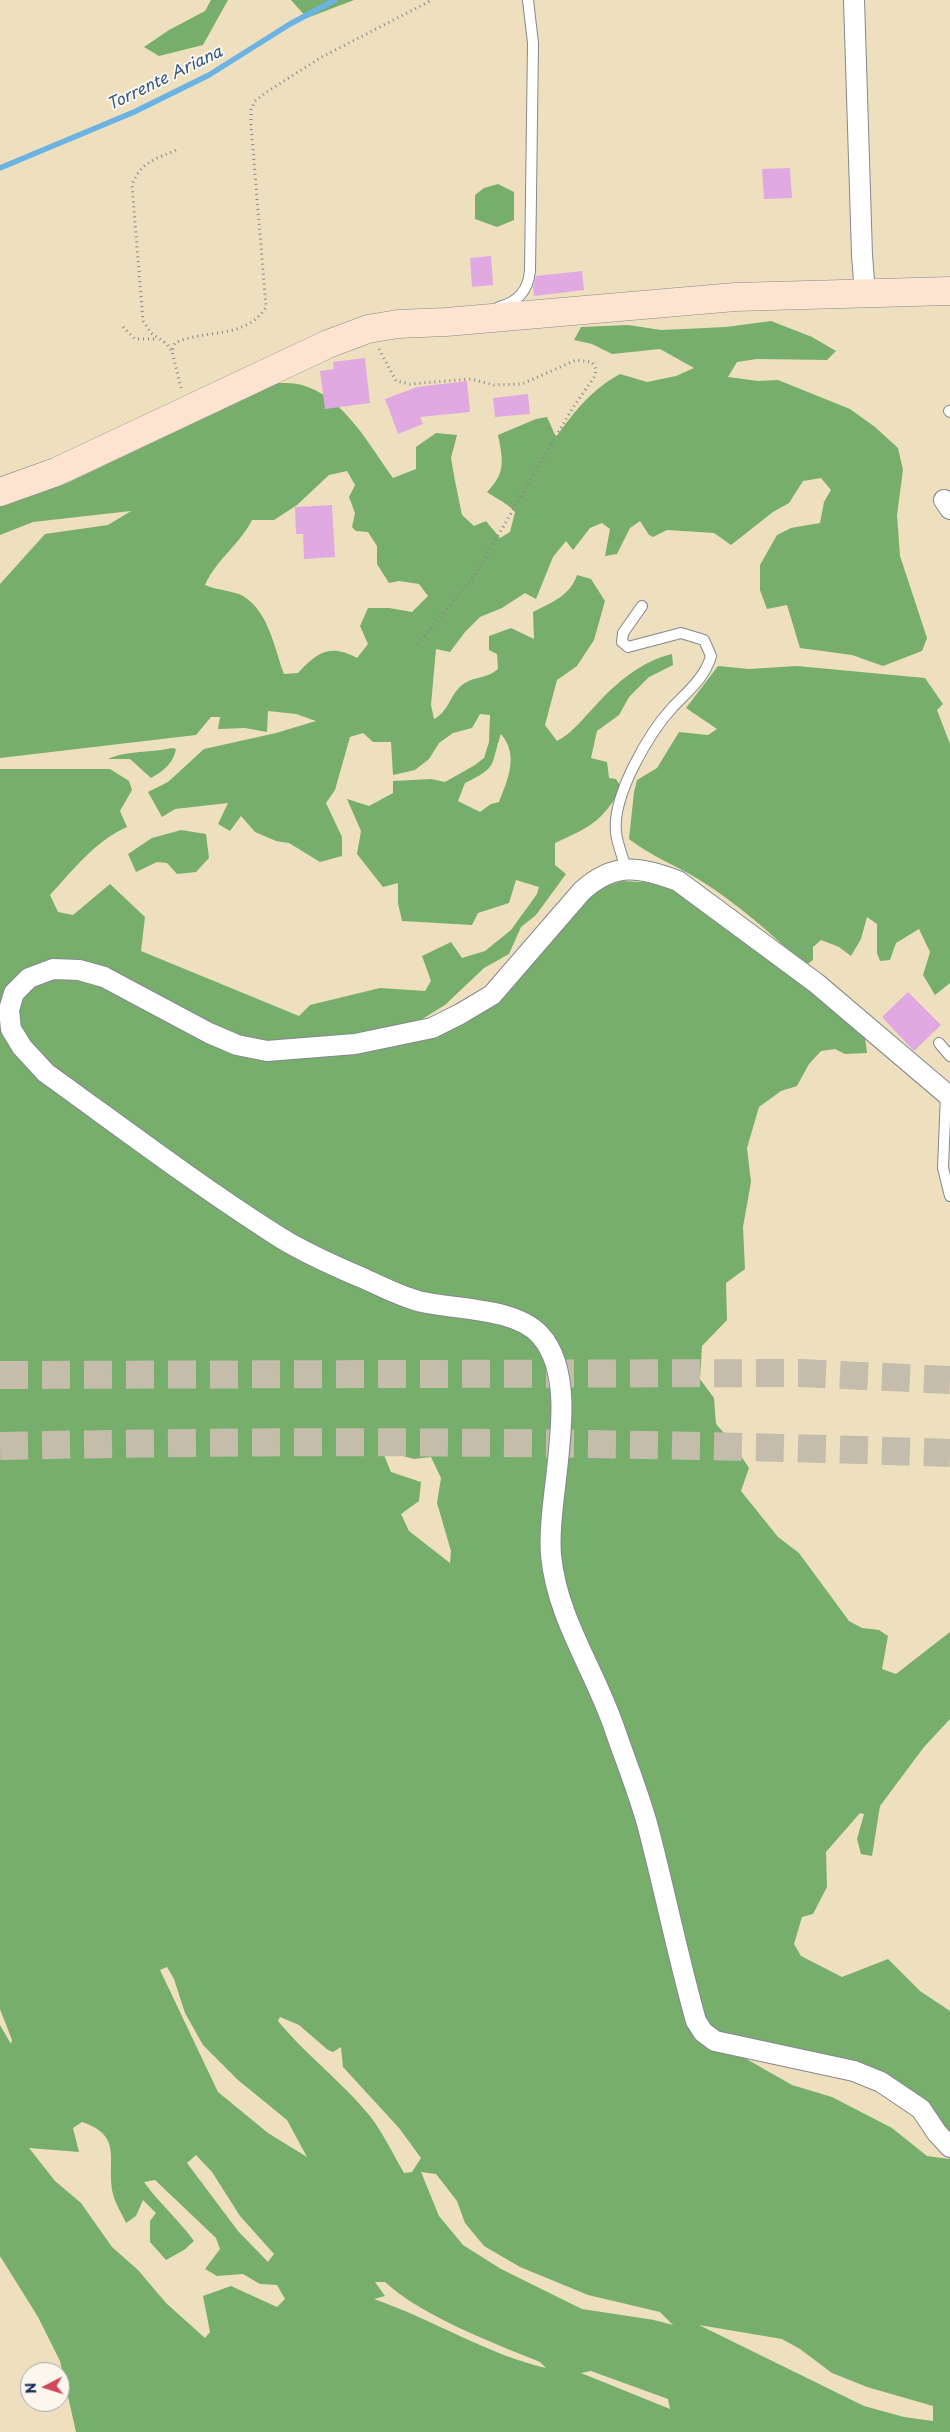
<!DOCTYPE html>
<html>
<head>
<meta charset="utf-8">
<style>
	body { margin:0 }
	#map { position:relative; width:950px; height:2432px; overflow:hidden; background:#eee0be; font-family:"Playpen Sans",sans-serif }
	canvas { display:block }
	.north { position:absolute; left:20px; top:2362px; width:50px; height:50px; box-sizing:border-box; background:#fbf7ec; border:1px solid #a1a7b3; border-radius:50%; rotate:265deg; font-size:14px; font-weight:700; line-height:20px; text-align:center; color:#1b2f5e }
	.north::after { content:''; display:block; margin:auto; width:18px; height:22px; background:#d1495b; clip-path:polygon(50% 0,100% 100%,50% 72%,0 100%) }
</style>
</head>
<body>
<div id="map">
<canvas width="950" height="2432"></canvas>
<div class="north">N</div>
</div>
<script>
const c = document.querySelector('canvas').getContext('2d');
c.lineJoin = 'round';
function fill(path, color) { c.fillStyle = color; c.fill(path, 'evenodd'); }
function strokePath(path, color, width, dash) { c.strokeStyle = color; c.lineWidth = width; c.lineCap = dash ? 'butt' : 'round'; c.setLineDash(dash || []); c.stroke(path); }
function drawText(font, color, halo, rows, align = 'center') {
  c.font = font + ' "Playpen Sans",sans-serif'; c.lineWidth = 4; c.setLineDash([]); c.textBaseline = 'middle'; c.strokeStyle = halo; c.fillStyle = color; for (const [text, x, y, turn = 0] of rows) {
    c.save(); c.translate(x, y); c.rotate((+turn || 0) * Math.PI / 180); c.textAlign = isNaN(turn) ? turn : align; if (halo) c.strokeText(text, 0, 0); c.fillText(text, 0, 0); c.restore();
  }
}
fill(new Path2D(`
	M 211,0 L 228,0 L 203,45 L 159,56 L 144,47 L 169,30 L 205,11 Z
	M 291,0 L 354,0 L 307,18 Z
	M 498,184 L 514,192 L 514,220 L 497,227 L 475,219 L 475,195 L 484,188 Z
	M 771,321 L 812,337 L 836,351 L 827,360 L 757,359 L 737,362 L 728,377 L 758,381 L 778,380 L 850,409 L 875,427 L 898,448 L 903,470 L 897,515 L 900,556 L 927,638 L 922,651 L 883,666 L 852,655 L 800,648 L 787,605 L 767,609 L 760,590 L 760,565 L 777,535 L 791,528 L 820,523 L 824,502 L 831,490 L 821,478 L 803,481 L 789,503 L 773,512 L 731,545 L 714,533 L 667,530 L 653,537 L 649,535 L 640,521 L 630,528 L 617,554 L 605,556 L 610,529 L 602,523 L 590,528 L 573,550 L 566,541 L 553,557 L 536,599 L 525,593 L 502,608 L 480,617 L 465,632 L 450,652 L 436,649 L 431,705 L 434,719 C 450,711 450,692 465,683 C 476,676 486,679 498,669 L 497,654 L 489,650 L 489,636 L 511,628 L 534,639 L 533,612 C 552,602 570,596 577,575 L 591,579 L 605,601 L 594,640 L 577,666 L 557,680 L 545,725 L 557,741 C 574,732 583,718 596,705 C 617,682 642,661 672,654 L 673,665 L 649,677 L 629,697 L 619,715 L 597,731 L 591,758 L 607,762 L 609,778 L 616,779 L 622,788 C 600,823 592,826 555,843 L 555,865 L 566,874 L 536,915 L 521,927 L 509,954 L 484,968 L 445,1005 L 419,1021 L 459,1022 L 597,889 L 622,881 L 661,883 L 694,900 L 791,973 L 865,1038 L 867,1053 L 845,1054 L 835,1049 L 821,1051 L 809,1064 L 797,1086 L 781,1091 L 759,1107 L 747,1148 L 751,1182 L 743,1227 L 745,1269 L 726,1283 L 727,1320 L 702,1346 L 700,1379 L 714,1398 L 716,1424 L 731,1441 L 749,1468 L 741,1491 L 778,1537 L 799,1553 L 849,1621 L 862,1628 L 879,1630 L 888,1636 L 882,1669 L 896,1674 L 950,1632 L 950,1719 L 924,1747 L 880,1806 L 872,1856 L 861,1854 L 857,1839 L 864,1814 L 860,1813 L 826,1852 L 827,1887 L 813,1914 L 802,1917 L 794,1944 L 801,1956 L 842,1977 L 888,1959 L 920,1991 L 950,2011 L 950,2137 L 915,2094 L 743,2057 L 792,2085 L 832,2097 L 892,2128 L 927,2156 L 949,2159 L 950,2156 L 950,2432 L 76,2432 L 60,2361 L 38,2317 L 0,2256 L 0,2025 L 11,2044 L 12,2040 L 0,2009 L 0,769 L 110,769 L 129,781 L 132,790 L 120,811 L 127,827 C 95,841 73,870 50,895 L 58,912 L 73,915 L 110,884 L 145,917 L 141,951 L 299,1016 L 310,1005 L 380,988 L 425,991 L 431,981 L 422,956 L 451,942 L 462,958 L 485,951 L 511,930 L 537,894 L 539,887 L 516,880 L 509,903 L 478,913 L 472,925 L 402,921 L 398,903 L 398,883 L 383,887 L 357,854 L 361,831 L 347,799 L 369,806 L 393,793 L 393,781 L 431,779 L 445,782 L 475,765 L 484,758 L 489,742 L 490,715 L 480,714 L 472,728 L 453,733 L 439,743 L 429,759 L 415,770 L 393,775 L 391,742 L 373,742 L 363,733 L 350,737 L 335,790 L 326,803 L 342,837 L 342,856 L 320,862 L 289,843 L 276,841 L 255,832 L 241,816 L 230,831 L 218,824 L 228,803 L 175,809 L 162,817 L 148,792 L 168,782 L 204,749 L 276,733 L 316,721 L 296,714 L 268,711 L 267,732 L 245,728 L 218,729 L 220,717 L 211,717 L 196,735 L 0,758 L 0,584 L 45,534 L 108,525 L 131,511 L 33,522 L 0,535 L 0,506 L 67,483 L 278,383 C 286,383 295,383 302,385 C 344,397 369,445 393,478 L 416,469 L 416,447 L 436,433 L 457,435 L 451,458 L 455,481 L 462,515 L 474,526 L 486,521 L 500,538 L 510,532 L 515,512 C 506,502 498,500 487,492 C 506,473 503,460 498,435 L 536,419 L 547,417 L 556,437 C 574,412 592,389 620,374 L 647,382 L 676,376 L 694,368 L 660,349 L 612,354 L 592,344 L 574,340 L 581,327 L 628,325 L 661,330 L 726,327 ZM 347,471 L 355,485 L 349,497 L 355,513 L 352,527 L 356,531 L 368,532 L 377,546 L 377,564 L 389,583 L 399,581 L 419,584 L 428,596 L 412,612 L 389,608 L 368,608 L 360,626 L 368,644 L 357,658 C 331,644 318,651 298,673 L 284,674 C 274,647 269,612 243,596 C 235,591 216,590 205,585 C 216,560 240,544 252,520 L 274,520 L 297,505 L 329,475 ZM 501,734 C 519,755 508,779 499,802 L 491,804 L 480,812 L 458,801 L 465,783 C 499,767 490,765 501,734 ZM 382,1450 L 414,1459 L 431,1457 L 441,1478 L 437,1503 L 451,1551 L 450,1563 L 409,1531 L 401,1514 L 419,1501 L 421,1482 L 391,1472 ZM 167,1967 L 174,1979 L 185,2013 L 203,2045 L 238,2080 L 287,2120 L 307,2157 L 268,2133 L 218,2092 L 160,1970 ZM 280,2017 L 299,2025 L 328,2050 L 333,2052 L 341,2047 L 343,2067 L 399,2128 L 421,2158 L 412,2172 L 404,2173 C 393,2154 383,2133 370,2116 C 342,2082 306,2055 278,2021 ZM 82,2122 C 124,2136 106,2160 113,2194 C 115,2203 122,2214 126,2223 L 136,2216 L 143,2200 L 156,2213 L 150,2221 L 150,2242 L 166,2260 L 184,2250 L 194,2241 C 179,2220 159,2203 144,2182 L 155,2180 L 216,2238 L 220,2249 L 205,2269 L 217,2276 L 243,2274 L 260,2284 L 277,2285 L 285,2299 L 277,2307 L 231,2286 L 203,2296 L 210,2332 L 205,2338 L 166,2303 L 138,2270 L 112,2247 L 81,2203 L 55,2181 L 29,2148 L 79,2152 L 73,2128 ZM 196,2155 L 212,2172 L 240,2216 L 274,2254 L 268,2262 L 238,2231 L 187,2163 ZM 421,2172 L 436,2174 L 457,2201 L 465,2223 L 484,2246 L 520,2267 L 588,2295 L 660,2312 L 673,2325 L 654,2320 L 582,2309 L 501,2269 L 463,2245 L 439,2216 ZM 375,2282 L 385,2282 C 422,2316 493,2343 540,2362 L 546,2368 C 486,2354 432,2319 374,2299 L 385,2296 ZM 699,2325 L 782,2339 L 800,2349 L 832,2373 L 867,2387 L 933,2406 L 933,2421 L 904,2417 L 864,2406 ZM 591,2371 L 668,2399 L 670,2409 L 581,2373 Z
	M 718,666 L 749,669 L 797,666 L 925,678 L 943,704 L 937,710 L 950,744 L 950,983 L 935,995 L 923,975 L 930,952 L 919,929 L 896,943 L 890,960 L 880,961 L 877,953 L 877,924 L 867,917 L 861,939 L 851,956 L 839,947 L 821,940 L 813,947 L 813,960 L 805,966 C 772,934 737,903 698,879 C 675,865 651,856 629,839 L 634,792 L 637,780 L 657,768 L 679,732 L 708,735 L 717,729 L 686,708 Z
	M 172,748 L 176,749 C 174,763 162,772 151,778 L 130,759 L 108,759 C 127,750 152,753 172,748 Z
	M 181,830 L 206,834 L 209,858 L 196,872 L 177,874 L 167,863 L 157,862 L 136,872 L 128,854 L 152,838 Z`), '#77ae6c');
strokePath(new Path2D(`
	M 0,168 L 134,112 L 209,75 L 290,24 L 335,0`), '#6bb3e2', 5.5);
fill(new Path2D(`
	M 790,168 L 792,198 L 764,199 L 762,169 Z
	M 491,256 L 493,285 L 472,287 L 470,258 Z
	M 582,271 L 584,290 L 534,296 L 533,287 L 536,276 Z
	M 365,358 L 370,403 L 325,409 L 320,371 L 334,369 L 333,362 Z
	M 467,381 L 470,412 L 420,417 L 423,424 L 398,434 L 385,399 L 417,387 Z
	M 528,394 L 530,414 L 495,417 L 493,398 Z
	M 332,505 L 335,557 L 304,559 L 303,534 L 296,534 L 295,507 Z
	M 908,992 L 941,1025 L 914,1051 L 882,1017 Z`), '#e0a9e2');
strokePath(new Path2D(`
	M 0,1375 L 800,1373 L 950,1380
	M 0,1446 C 317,1439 633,1442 950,1453`), '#c4bdab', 28, [28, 14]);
const service = new Path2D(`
	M 499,307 C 518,302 528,291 530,271 L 533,43 L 528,0
	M 949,411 L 950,412
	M 626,869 C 623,857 617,844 616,832 C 612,796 649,733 672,708 C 687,692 705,678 711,656 L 704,640 L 681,633 L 628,647 L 622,642 L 623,633 L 642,606
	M 939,1043 L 950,1056
	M 946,1094 L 943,1168 L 950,1196`);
const minor = new Path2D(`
	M 854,0 L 862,255 L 865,294
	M 944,500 L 950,509
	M 950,1097 L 816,983 L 678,881 C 639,866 614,862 582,891 L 492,995 L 460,1014 L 432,1028 L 355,1044 L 267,1051 L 237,1045 L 209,1033 L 104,977 L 79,970 L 53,969 L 29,978 L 14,993 L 9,1010 L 11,1029 L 22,1047 L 46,1073 C 121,1127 195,1183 273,1233 C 300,1251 334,1266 365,1279 C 382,1287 400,1296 418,1301 C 454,1310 515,1307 540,1335 C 584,1383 546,1493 551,1555 C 557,1619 595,1670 615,1730 C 626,1762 639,1794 648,1827 C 665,1892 678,1957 696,2021 L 703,2032 L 715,2041 L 854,2071 L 881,2082 L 921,2109 L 937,2133 L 950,2147`);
const secondary = new Path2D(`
	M 0,492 L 56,472 L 328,344 L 368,329 L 398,324 L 446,322 L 735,297 L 950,291`);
strokePath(service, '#84888e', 12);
strokePath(minor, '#84888e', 22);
strokePath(secondary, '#84888e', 29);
strokePath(new Path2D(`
	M 123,327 L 135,339 L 157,339
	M 379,349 L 396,381 L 410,384 L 471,379 L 494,385 L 522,384 L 576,360 L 592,362 L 596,369 L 595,376 L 572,409 L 475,575 L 415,647
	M 171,350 L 167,344 L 151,333 L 143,321 L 132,185 C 141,161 156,159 179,149
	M 181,388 L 172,351 L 175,343 C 202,329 246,340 266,307 L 251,125 L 251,110 L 255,101 L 265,93 L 320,58 L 432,0`), '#84888e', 3, [1, 4]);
strokePath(service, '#fff', 10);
strokePath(minor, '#fff', 20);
strokePath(secondary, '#fde4d0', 28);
drawText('italic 16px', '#335786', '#fbf7ec', [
	["Torrente Ariana",165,79,-26]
]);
</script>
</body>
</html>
